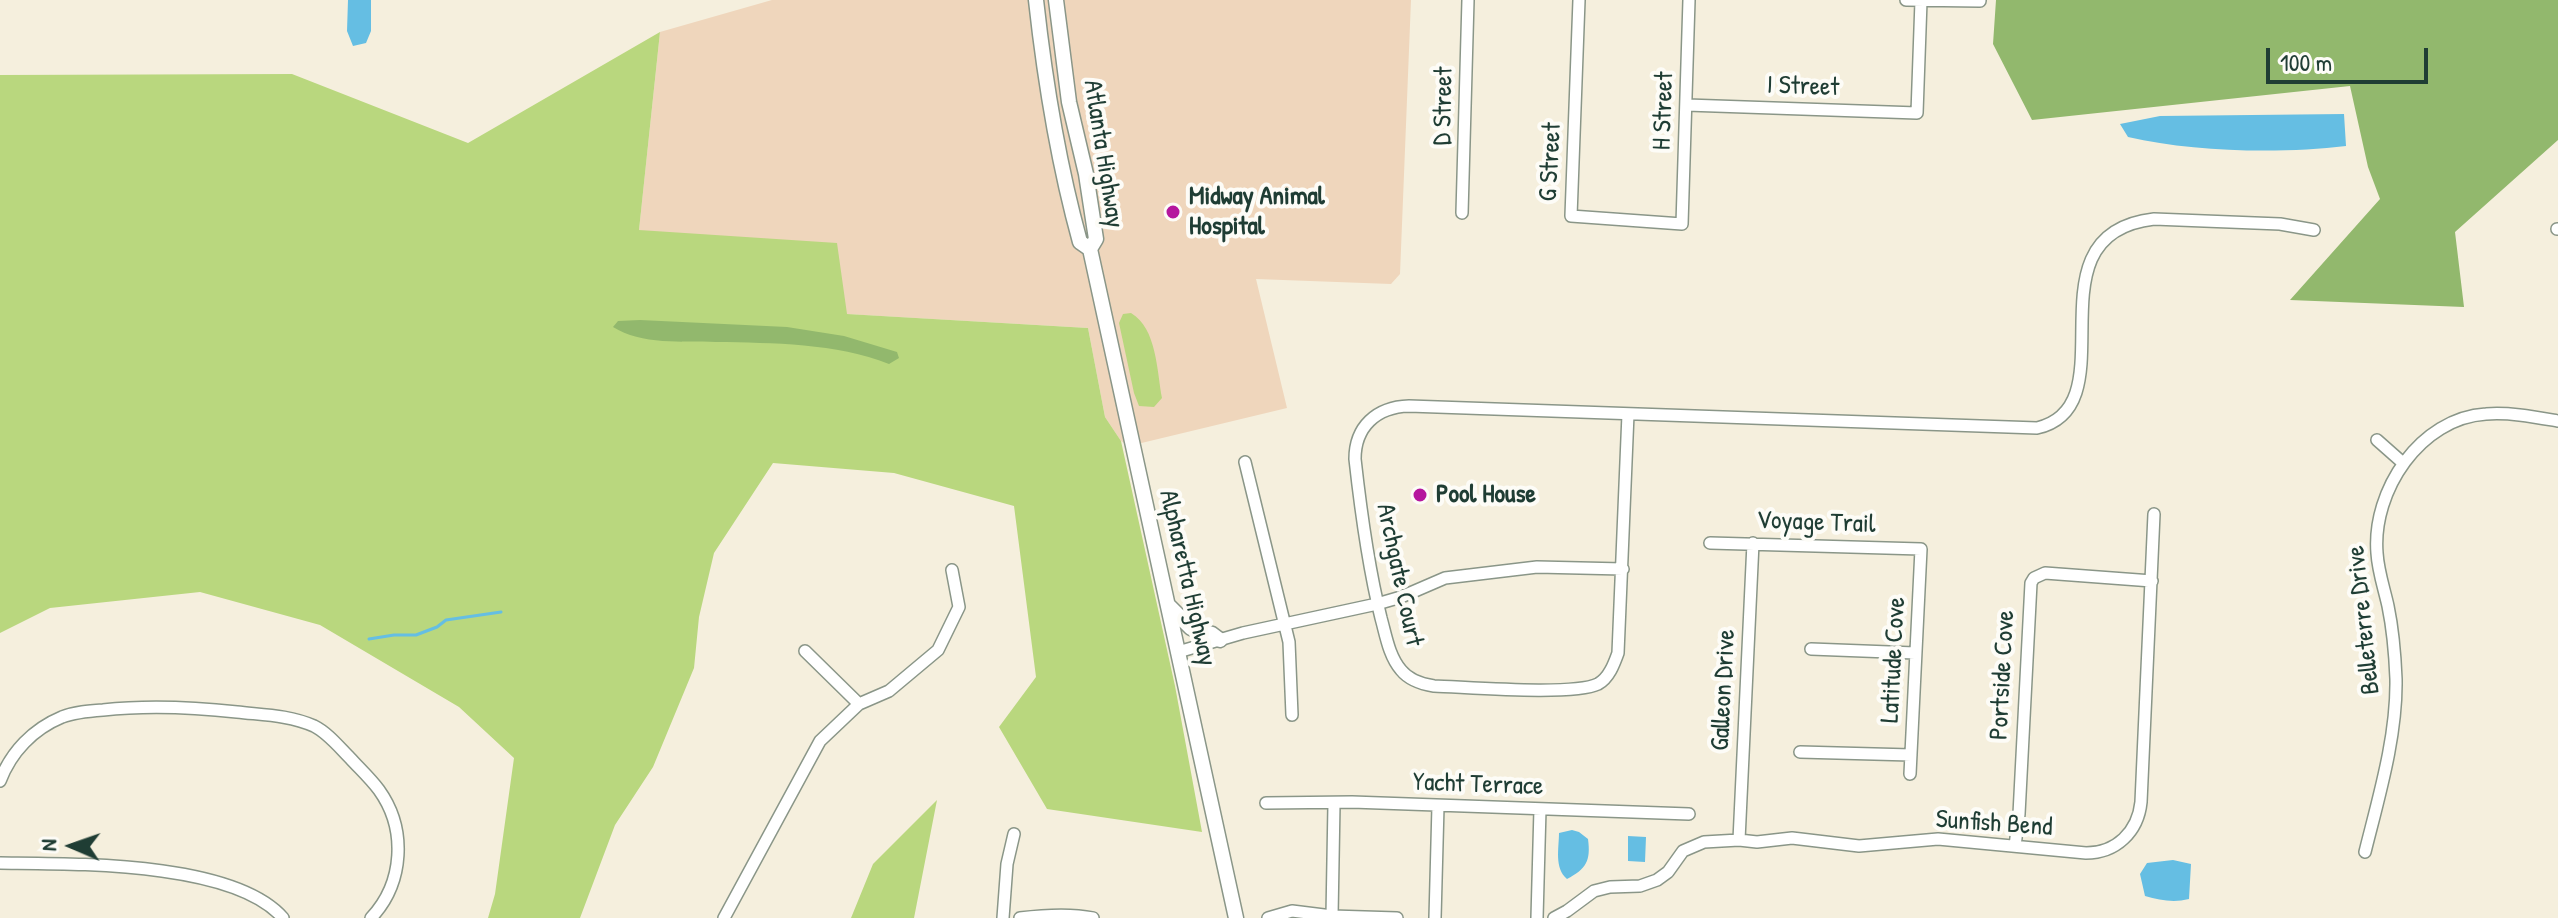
<!DOCTYPE html>
<html>
<head>
<meta charset="utf-8">
<style>
	body { margin:0 }
	#map { position:relative; width:2558px; height:918px; overflow:hidden; background:#f5efdd; font-family:"Patrick Hand",sans-serif }
	canvas { display:block }
	.north { position:absolute; left:32px; top:806px; width:80px; height:80px; -webkit-text-stroke:6px #fdfcf7; paint-order:stroke; rotate:272deg; font-size:22px; font-weight:700; line-height:32px; text-align:center; color:#1f3d34 }
	.north::after { content:''; display:block; margin:auto; width:28px; height:36px; background:#1f3d34; clip-path:polygon(50% 0,100% 100%,50% 72%,0 100%) }
	.scale { position:absolute; left:2266px; top:48px; width:162px; height:36px; box-sizing:border-box; border:4px solid #1f3d34; border-top:0; padding-left:10px; font-size:24px; line-height:28px; white-space:nowrap; color:#1f3d34; -webkit-text-stroke:6px #fdfcf7; paint-order:stroke }
</style>
</head>
<body>
<div id="map">
<canvas width="2558" height="918"></canvas>
<div class="north">N</div>
<div class="scale">100 m</div>
</div>
<script>
const c = document.querySelector('canvas').getContext('2d');
c.lineJoin = 'round';
function fill(path, color) { c.fillStyle = color; c.fill(path, 'evenodd'); }
function strokePath(path, color, width, dash) { c.strokeStyle = color; c.lineWidth = width; c.lineCap = dash ? 'butt' : 'round'; c.setLineDash(dash || []); c.stroke(path); }
function drawText(font, color, halo, rows, align = 'center') {
  c.font = font + ' "Patrick Hand",sans-serif'; c.lineWidth = 8; c.setLineDash([]); c.textBaseline = 'middle'; c.strokeStyle = halo; c.fillStyle = color; for (const [text, x, y, turn = 0] of rows) {
    c.save(); c.translate(x, y); c.rotate((+turn || 0) * Math.PI / 180); c.textAlign = isNaN(turn) ? turn : align; if (halo) c.strokeText(text, 0, 0); c.fillText(text, 0, 0); c.restore();
  }
}
fill(new Path2D(`
	M 772,0 L 1411,0 L 1400,274 L 1391,284 L 1256,279 L 1287,408 L 1129,446 L 1121,441 L 1105,417 L 1088,328 L 846,314 L 639,230 L 660,32 Z`), '#efd6bc');
fill(new Path2D(`
	M 660,32 L 639,230 L 837,243 L 847,314 L 1088,328 L 1105,417 L 1121,441 L 1175,686 L 1202,832 L 1047,809 L 999,727 L 1036,677 L 1014,506 L 894,473 L 773,463 L 714,553 L 699,617 L 694,668 L 653,767 L 615,825 L 580,918 L 488,918 L 495,894 L 514,758 L 459,707 L 320,625 L 200,592 L 50,608 L 0,633 L 0,75 L 292,74 L 468,143 Z
	M 1131,313 C 1157,328 1157,372 1162,398 L 1154,407 L 1139,406 L 1134,393 L 1119,323 L 1123,314 Z
	M 937,800 L 914,918 L 851,918 L 873,864 Z`), '#b9d77e');
fill(new Path2D(`
	M 1996,0 L 2558,0 L 2558,140 L 2455,232 L 2464,307 L 2290,300 L 2380,199 L 2368,167 L 2350,86 L 2032,120 L 1993,44 Z
	M 640,320 L 787,327 L 844,336 L 897,352 L 899,358 L 889,364 C 836,343 773,343 716,342 C 683,341 641,345 613,327 L 618,321 Z`), '#92b86d');
fill(new Path2D(`
	M 348,0 L 371,0 L 371,31 L 366,43 L 353,46 L 347,31 Z
	M 2344,114 L 2346,146 C 2280,154 2193,152 2128,137 L 2120,124 L 2160,116 Z
	M 1572,830 L 1579,832 L 1588,839 C 1591,861 1586,869 1567,879 C 1554,868 1559,848 1559,833 Z
	M 1628,836 L 1646,837 L 1645,862 L 1628,861 Z
	M 2173,860 L 2191,864 L 2189,899 C 2173,903 2160,900 2145,896 L 2140,874 L 2147,863 Z`), '#65bee3');
strokePath(new Path2D(`
	M 369,639 L 394,635 L 416,635 L 437,627 L 446,620 L 501,612`), '#65bee3', 3);
const minor = new Path2D(`
	M 1579,0 L 1571,216 L 1682,224 L 1689,0
	M 1906,0 L 1980,1
	M 1687,105 L 1917,113 L 1921,1
	M 1462,213 L 1468,0
	M 2557,229 L 2558,229
	M 1628,414 L 1618,653 C 1614,664 1609,678 1598,684 C 1573,696 1467,687 1434,686 C 1421,684 1409,680 1401,670 C 1389,656 1386,636 1381,618 C 1368,566 1361,513 1355,459 C 1355,427 1376,407 1409,406 L 2037,428 C 2133,406 2022,234 2154,219 L 2280,224 L 2314,230
	M 2377,440 L 2403,463
	M 1245,462 L 1289,642 L 1292,715
	M 1710,543 L 1921,549 L 1910,774
	M 1811,649 L 1915,653
	M 805,651 L 859,704
	M 1178,652 L 1243,633 L 1377,604 L 1401,597 L 1445,578 L 1537,567 L 1623,569
	M 1800,752 L 1911,755
	M 0,781 C 11,752 33,729 62,717 C 75,712 89,711 103,710 C 149,705 191,707 237,712 C 263,715 289,715 314,726 C 328,733 339,747 350,758 C 359,768 370,778 379,790 C 407,829 404,883 371,918
	M 1266,803 L 1352,802 L 1689,814
	M 1739,840 L 1753,543
	M 2015,846 L 2019,814 L 2031,583 L 2034,578 L 2045,573 L 2152,581
	M 2365,852 C 2379,796 2397,736 2396,679 C 2395,654 2393,630 2388,606 C 2384,588 2378,571 2377,553 C 2372,491 2420,418 2486,414 C 2509,412 2535,417 2558,421
	M 0,863 C 73,864 233,861 283,918
	M 1332,916 L 1334,804
	M 724,918 L 820,741 L 859,704 L 889,691 L 938,650 L 959,607 L 952,570
	M 1003,918 L 1007,864 L 1014,834
	M 1020,918 C 1044,915 1069,913 1093,918
	M 1268,918 L 1292,911 L 1332,916 L 1397,918
	M 1435,918 L 1438,806
	M 1537,918 L 1540,809
	M 1554,918 L 1567,911 L 1594,891 L 1610,887 L 1640,886 L 1657,880 L 1668,872 L 1683,851 L 1704,842 L 1739,840 L 1757,842 L 1792,838 L 1859,846 L 1938,839 L 2086,853 C 2116,853 2138,832 2141,802 L 2154,514`);
const major = new Path2D(`
	M 1036,0 C 1045,82 1058,162 1080,242 L 1090,249
	M 1056,0 L 1069,102 L 1086,174 L 1096,239 L 1090,249
	M 1090,249 L 1236,918
	M 1169,606 L 1191,628 L 1212,634 L 1220,640`);
strokePath(minor, '#8a9688', 14);
strokePath(major, '#8a9688', 17);
strokePath(minor, '#fff', 11);
strokePath(major, '#fff', 14);
for (const [x, y, r, color] of [
	[1173,212,8,"#b5179e"],
	[1420,495,8,"#b5179e"]
]) { const dot = new Path2D(); dot.arc(x, y, r, 0, 2 * Math.PI); c.fillStyle = color; c.fill(dot); strokePath(dot, '#fdfcf7', 3); }
drawText('26px', '#1f3d34', '#fdfcf7', [
	["I Street",1803,87,2],
	["D Street",1444,106,-89],
	["H Street",1664,111,-88],
	["Atlanta Highway",1103,154,81],
	["G Street",1551,162,-87],
	["Voyage Trail",1816,523,2],
	["Archgate Court",1399,575,78],
	["Alpharetta Highway",1187,578,77],
	["Belleterre Drive",2364,620,-96],
	["Latitude Cove",1894,660,-87],
	["Portside Cove",2003,675,-87],
	["Galleon Drive",1724,690,-87],
	["Yacht Terrace",1478,785,2],
	["Sunfish Bend",1994,824,4]
]);
drawText('bold 26px', '#1f3d34', '#fdfcf7', [
	["Midway Animal",1189,197],
	["Hospital",1189,227],
	["Pool House",1436,495]
], 'left');
</script>
</body>
</html>
